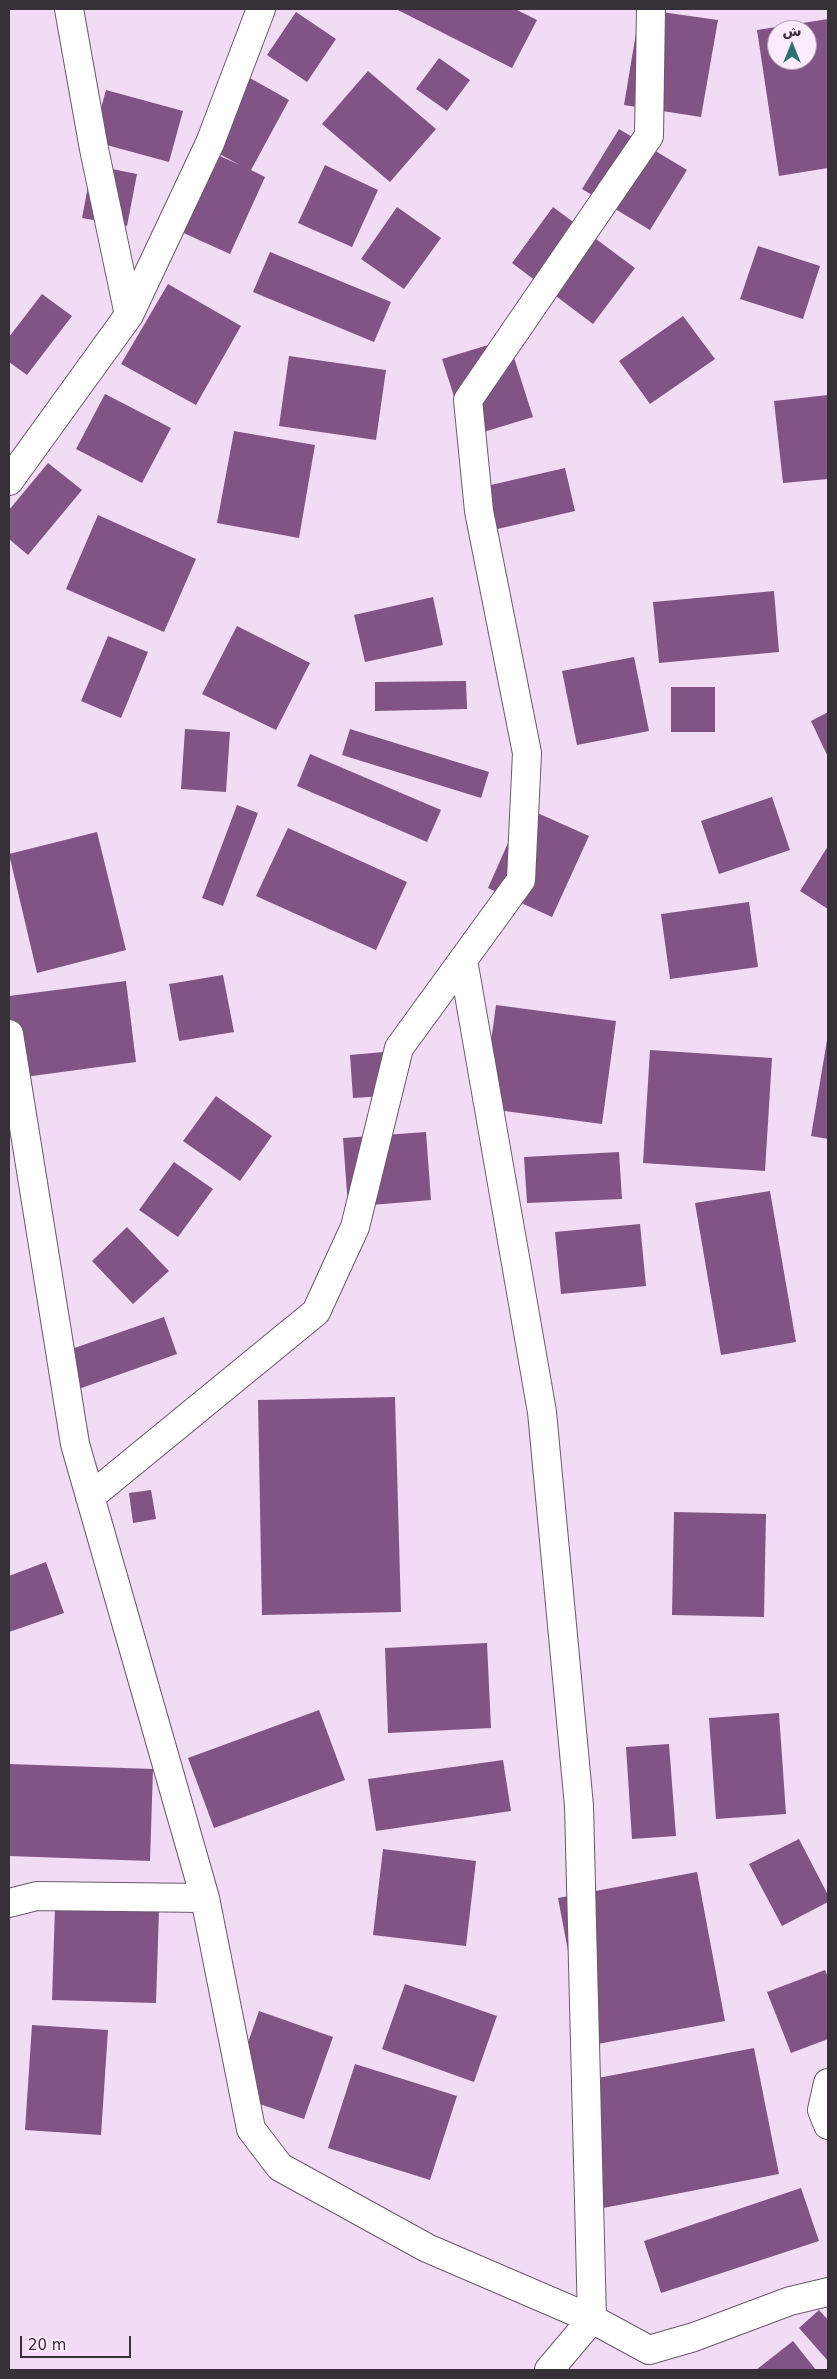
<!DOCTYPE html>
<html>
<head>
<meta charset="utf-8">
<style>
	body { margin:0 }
	#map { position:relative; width:837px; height:2379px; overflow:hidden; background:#f2dbf4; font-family:"DejaVu Sans","Noto Sans Arabic",sans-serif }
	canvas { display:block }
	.frame { position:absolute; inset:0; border:10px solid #383039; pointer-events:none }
	.north { position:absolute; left:767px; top:20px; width:50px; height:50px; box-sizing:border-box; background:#fceafe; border:1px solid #aea0af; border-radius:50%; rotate:0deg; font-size:14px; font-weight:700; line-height:20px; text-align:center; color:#383039 }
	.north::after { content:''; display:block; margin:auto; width:18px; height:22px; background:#2b736c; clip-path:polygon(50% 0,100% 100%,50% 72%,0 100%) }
	.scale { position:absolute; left:20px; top:2336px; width:111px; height:22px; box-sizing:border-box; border:2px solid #383039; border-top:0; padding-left:6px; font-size:15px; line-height:18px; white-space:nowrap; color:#383039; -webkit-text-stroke:4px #fceafe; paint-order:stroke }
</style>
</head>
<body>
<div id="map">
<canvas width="837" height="2379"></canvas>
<div class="frame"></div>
<div class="north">ش</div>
<div class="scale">20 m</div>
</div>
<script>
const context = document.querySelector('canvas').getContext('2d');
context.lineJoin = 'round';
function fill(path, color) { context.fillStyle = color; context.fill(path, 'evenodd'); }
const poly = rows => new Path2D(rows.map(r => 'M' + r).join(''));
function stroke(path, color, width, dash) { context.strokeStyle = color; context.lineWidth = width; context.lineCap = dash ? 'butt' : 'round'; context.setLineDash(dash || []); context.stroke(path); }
const building = poly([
	[396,9,515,9,537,20,512,68],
	[640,9,718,20,701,117,624,105],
	[296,12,336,39,307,82,267,55],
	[828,19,828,168,779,176,757,30],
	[777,30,807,30,807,60,777,60],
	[439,58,470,80,447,111,416,89],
	[234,69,289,100,251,170,265,177,230,254,177,230,213,153,240,165,195,141],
	[368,71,436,129,390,182,322,124],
	[106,90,183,111,169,162,92,141],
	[619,129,687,170,650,230,582,189],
	[92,165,137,174,127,226,82,218],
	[325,165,378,190,352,247,298,223],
	[397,207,441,238,404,289,361,259],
	[553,207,635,268,593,324,512,263],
	[758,246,820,266,803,319,740,299],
	[270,252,391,302,374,342,253,292],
	[168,284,241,326,196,405,121,364],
	[42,294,72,316,27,375,9,362,9,337],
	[683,316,715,359,650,404,619,361],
	[508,339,533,417,467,437,442,359],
	[289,356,386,370,376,440,279,426],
	[105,394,171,428,142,483,76,449],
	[828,395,828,479,783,483,774,401],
	[234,431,315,445,299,538,217,523],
	[48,463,82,490,28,555,9,539,9,510],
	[565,468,575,511,493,530,482,487],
	[98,515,196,559,164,632,66,589],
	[774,591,779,652,659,663,653,602],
	[433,597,443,645,365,662,354,615],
	[237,626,310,663,276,730,202,694],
	[108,636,148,652,121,718,81,701],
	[634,657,649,731,577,745,562,671],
	[466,681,467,709,375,711,375,682],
	[671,687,715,687,715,732,671,732],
	[828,712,828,757,811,721],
	[185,729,230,732,226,792,181,789],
	[350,729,489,772,481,798,342,755],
	[310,754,441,810,427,842,297,786],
	[772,797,790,850,719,874,701,821],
	[237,805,258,813,223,906,202,898],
	[524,807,589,836,552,917,488,888],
	[288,828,407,882,376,950,256,896],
	[97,832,126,950,37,973,9,854],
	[828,846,828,909,800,891],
	[749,902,758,967,670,979,661,914],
	[223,975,234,1032,179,1041,169,984],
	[126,981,136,1062,10,1079,9,996],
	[496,1005,616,1021,602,1124,482,1108],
	[827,1040,828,1040,828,1139,811,1136],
	[650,1050,772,1058,765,1171,643,1163],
	[395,1051,399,1095,353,1098,350,1055],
	[216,1096,272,1136,240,1181,183,1141],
	[426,1132,431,1200,348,1207,343,1138],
	[619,1152,622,1199,527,1203,524,1157],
	[174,1162,213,1189,178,1237,139,1210],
	[770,1191,796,1342,721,1355,695,1203],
	[640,1224,646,1286,561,1294,555,1232],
	[127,1227,169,1271,133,1304,92,1261],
	[164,1317,177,1354,73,1391,60,1353],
	[395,1397,401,1612,262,1615,258,1400],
	[151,1490,156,1519,133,1523,129,1493],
	[674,1512,766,1514,764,1617,672,1615],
	[46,1562,64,1613,9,1632,9,1576],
	[487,1643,491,1728,388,1733,385,1648],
	[319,1710,345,1780,214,1828,188,1758],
	[779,1713,786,1814,716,1819,709,1718],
	[669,1744,676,1836,632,1839,626,1747],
	[503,1760,511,1811,376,1831,368,1779],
	[9,1764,153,1769,150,1861,9,1856],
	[799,1839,828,1895,828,1902,782,1926,749,1864],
	[383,1849,476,1861,466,1946,373,1935],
	[697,1872,725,2021,586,2046,558,1898],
	[55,1907,159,1910,156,2003,52,2000],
	[825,1970,828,1977,828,2039,791,2053,767,1992],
	[405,1984,497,2016,474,2082,382,2049],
	[259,2011,333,2037,304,2119,230,2094],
	[32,2025,108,2030,101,2135,25,2130],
	[754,2048,779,2174,598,2209,572,2083],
	[355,2064,457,2096,430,2180,328,2148],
	[801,2188,819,2241,661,2293,644,2241],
	[819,2310,828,2320,828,2361,799,2328],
	[793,2341,816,2370,756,2370]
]);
const street = poly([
	[69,9,94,149,129,315],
	[9,481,129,315,210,143,261,9],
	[463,960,542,1412,579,1806,592,2319,549,2370],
	[9,1034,75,1444,205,1898,251,2129,280,2167,427,2248,592,2319,649,2350,694,2337,790,2301,828,2292],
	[90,1497,316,1312,355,1227,399,1048,521,880,527,753,479,511,468,400,649,136,651,9],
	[9,1903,37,1896,205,1898],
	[828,2083,822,2110,828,2125]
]);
fill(building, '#815485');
stroke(street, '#6c586e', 30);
stroke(street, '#fff', 28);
</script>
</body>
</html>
